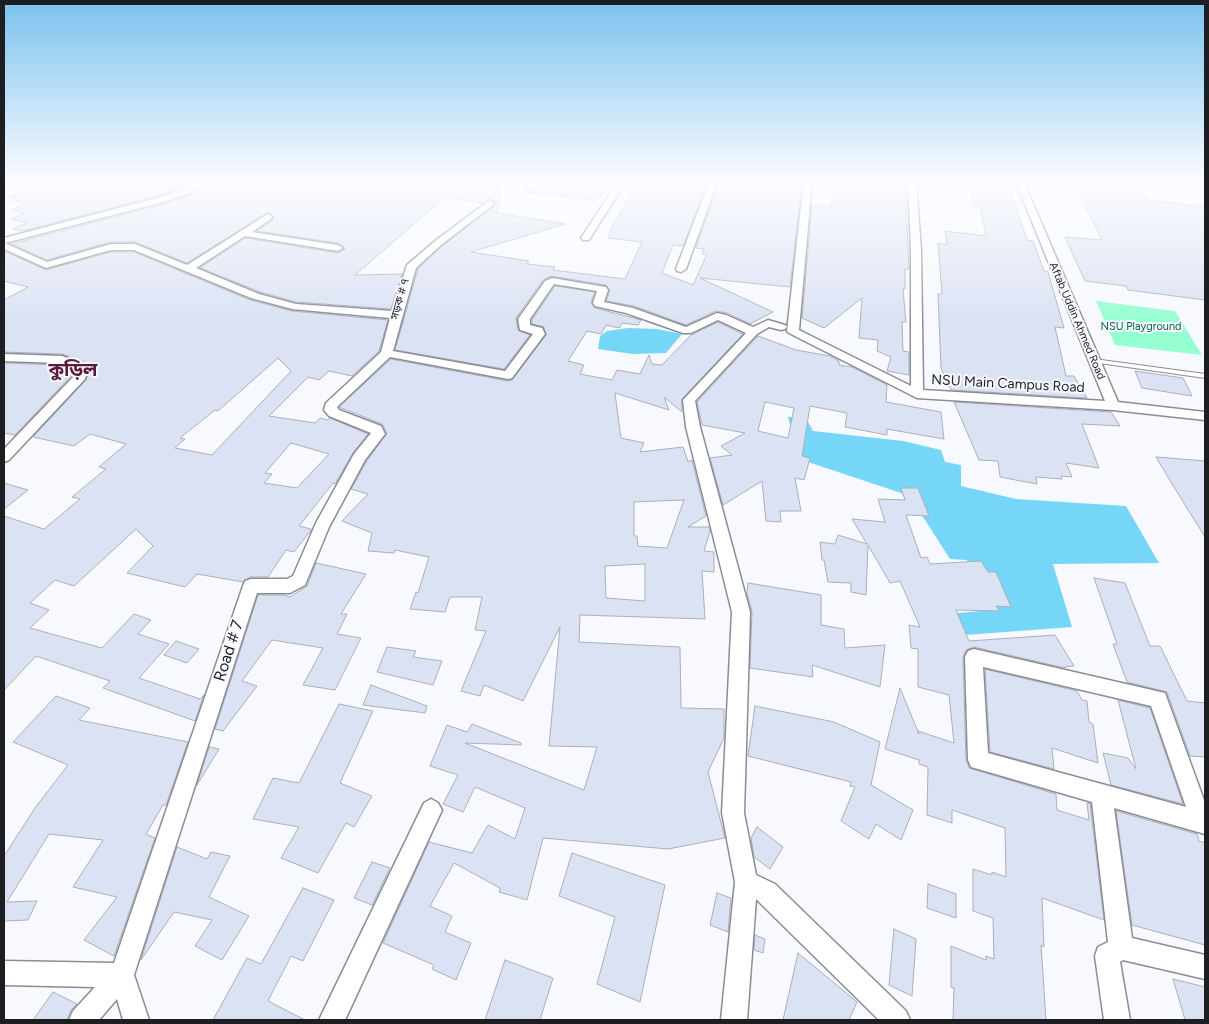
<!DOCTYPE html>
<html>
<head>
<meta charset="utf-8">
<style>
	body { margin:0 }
	#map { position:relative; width:1209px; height:1024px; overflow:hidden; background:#f7f9fe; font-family:Figtree,sans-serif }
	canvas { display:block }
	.frame { position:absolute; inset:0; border:5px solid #1d1e21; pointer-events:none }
</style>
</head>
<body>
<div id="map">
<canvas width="1209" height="1024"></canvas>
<div class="frame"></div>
</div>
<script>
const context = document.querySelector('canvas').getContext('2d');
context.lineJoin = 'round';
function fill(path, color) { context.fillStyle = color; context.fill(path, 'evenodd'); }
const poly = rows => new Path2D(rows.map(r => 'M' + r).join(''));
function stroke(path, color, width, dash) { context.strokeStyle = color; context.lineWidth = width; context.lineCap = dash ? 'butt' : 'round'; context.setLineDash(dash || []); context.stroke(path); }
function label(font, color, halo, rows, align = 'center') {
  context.font = font + ' Figtree,"Noto Sans Bengali",sans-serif'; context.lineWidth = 4; context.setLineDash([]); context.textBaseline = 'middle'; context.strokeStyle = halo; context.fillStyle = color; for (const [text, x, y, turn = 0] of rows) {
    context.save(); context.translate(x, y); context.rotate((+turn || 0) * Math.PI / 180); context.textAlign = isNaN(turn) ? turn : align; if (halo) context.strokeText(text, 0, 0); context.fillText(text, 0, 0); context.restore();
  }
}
const green = poly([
	[1096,301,1175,311,1202,355,1115,345]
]);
const water = poly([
	[628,328,657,329,682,334,666,353,633,354,598,349,600,336,607,331],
	[788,417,806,418,813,431,903,441,941,450,945,462,961,465,961,486,1016,499,1126,506,1159,563,1053,564,1072,627,938,637,928,616,980,611,967,560,950,559,918,509,901,493,799,459]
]);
const building = poly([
	[46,180,195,180,185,186,160,195,23,231,13,229,27,223,11,219,24,213,12,210,27,203,11,201,16,198,9,197,46,180],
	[211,180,401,180,442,186,448,181,502,180,497,213,565,224,471,252,529,261,527,264,555,267,553,270,625,279,642,242,608,238,614,223,640,180,669,180,667,183,684,185,682,189,704,192,683,246,673,245,662,273,693,285,707,254,702,254,704,249,696,248,715,193,723,194,729,180,802,180,790,287,700,278,773,312,750,324,727,313,716,311,686,325,634,306,606,301,610,291,606,285,551,276,543,280,516,318,518,330,530,335,504,369,395,350,418,269,442,246,494,206,496,203,490,198,483,203,445,197,355,275,402,274,391,309,296,302,260,292,200,268,245,238,338,253,345,249,338,243,257,231,273,220,274,217,268,212,187,263,135,242,110,242,47,260,12,244,168,203,193,194,211,180],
	[541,180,614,180,596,201,534,192,541,180],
	[834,180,899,180,899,182,905,183,909,269,905,269,905,289,903,289,906,322,902,322,903,351,909,352,909,375,887,371,891,357,877,351,878,340,859,338,862,298,824,328,802,318,812,205,831,207,834,180],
	[1073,180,1138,180,1149,200,1205,207,1205,300,1128,290,1126,286,1085,281,1065,237,1102,240,1073,180],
	[969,181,1008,185,1027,240,1033,241,1044,271,1048,272,1064,328,1055,327,1066,376,1074,376,1087,398,951,390,941,368,938,294,942,294,938,243,947,245,945,231,986,236,980,206,974,205,969,181],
	[4,251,46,270,111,252,134,252,250,300,292,311,388,320,379,351,352,376,329,371,319,380,308,377,269,416,315,423,320,418,328,420,330,418,368,434,353,453,335,484,333,483,299,526,311,529,311,530,294,552,286,550,268,577,250,577,243,582,197,574,185,587,127,573,153,546,136,529,74,586,55,580,30,603,49,610,30,628,102,648,134,614,151,620,138,634,169,644,139,678,200,699,204,695,195,721,103,688,110,681,36,656,4,690,4,516,44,529,80,499,72,497,106,469,99,467,126,444,90,434,74,446,33,437,86,380,90,368,87,363,62,354,4,352,4,300,28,287,4,281,4,251],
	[278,358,291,371,212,455,175,448,185,439,180,438,215,410,218,411,278,358],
	[291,443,329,454,297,488,264,483,272,474,265,473,291,443],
	[555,286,595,292,591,302,595,308,641,320,638,325,622,323,619,328,606,325,601,334,587,331,568,361,584,365,580,374,612,380,617,370,640,374,649,355,652,364,662,365,691,335,718,322,743,334,682,399,682,412,664,397,669,410,615,393,621,438,644,443,640,452,683,447,688,462,692,460,706,516,688,527,709,527,710,531,704,551,714,552,714,572,702,571,705,619,580,615,579,642,680,647,681,708,724,709,724,738,708,772,725,838,668,849,543,838,527,900,499,892,500,888,454,863,430,906,452,916,445,932,471,943,456,980,432,969,434,965,383,943,429,842,472,853,488,825,515,839,525,808,475,787,463,812,443,804,458,775,430,766,447,725,467,732,472,724,521,743,521,745,465,743,584,790,597,747,549,746,560,627,523,701,484,685,480,696,461,691,486,631,475,630,482,597,450,597,445,612,410,609,416,592,418,593,429,557,395,550,394,553,368,551,372,533,342,521,368,494,351,489,367,461,387,433,382,424,339,407,391,359,508,381,512,380,546,335,544,327,532,324,532,320,555,286],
	[684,500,667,548,638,546,637,536,634,536,634,502,684,500],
	[645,564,645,601,606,598,605,566,645,564],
	[758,336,796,350,830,356,839,361,839,365,852,367,887,385,886,402,941,412,944,439,887,429,887,435,845,427,847,413,810,406,802,456,810,458,804,480,795,478,801,511,780,511,781,522,766,521,762,481,723,505,710,458,732,455,721,446,745,433,702,425,697,402,758,336],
	[765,402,794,408,788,438,758,431,765,402],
	[4,363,60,365,74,371,73,374,15,435,4,433,4,363],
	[1135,371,1183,378,1192,396,1142,388,1135,371],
	[954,402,1111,412,1120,426,1082,424,1099,468,1066,463,1072,477,1061,476,1062,479,1036,477,1037,484,1000,477,998,461,979,460,954,402],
	[1156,457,1205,461,1205,537,1174,487,1156,457],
	[4,483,28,490,4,509,4,483],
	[901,488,918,488,929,516,906,515,921,558,927,557,930,564,981,561,988,572,996,572,1011,607,996,606,999,611,956,610,969,641,1055,635,1074,666,1065,667,1065,668,974,647,966,650,963,657,966,760,969,768,1056,794,1057,810,1089,820,1087,803,1090,803,1104,920,1042,898,1044,947,1041,945,1046,1020,953,1020,954,988,951,987,951,946,986,960,986,956,994,959,993,918,973,911,973,869,992,875,992,872,1006,877,1005,828,952,810,952,823,927,815,928,767,919,764,919,760,885,749,900,688,919,734,918,731,954,743,949,695,918,687,918,649,911,648,909,625,920,627,900,581,890,583,868,545,866,595,851,592,851,583,828,582,824,560,822,560,820,542,835,544,838,535,867,544,852,519,885,522,878,499,905,500,901,488],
	[316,563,366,574,341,614,347,614,337,634,361,638,335,690,303,685,323,648,272,640,242,681,257,686,223,731,215,729,258,595,283,595,290,597,307,586,316,563],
	[1094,578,1125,583,1150,646,1160,646,1187,701,1205,703,1205,757,1190,756,1167,692,1127,682,1113,644,1117,644,1094,578],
	[748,583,821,595,821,625,844,629,845,648,885,645,880,687,812,665,813,677,750,668,752,612,747,593,748,583],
	[176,641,199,649,187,663,164,655,176,641],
	[387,647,416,651,413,657,442,661,433,685,377,672,387,647],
	[985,669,1077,691,1082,700,1087,701,1089,722,1093,724,1098,763,1052,748,1054,769,990,752,985,669],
	[371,685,427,706,425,713,363,705,371,685],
	[56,696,90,708,79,720,188,742,166,805,163,805,146,834,155,838,114,956,84,940,117,897,73,887,103,840,49,834,7,902,37,901,28,920,4,921,4,856,35,808,68,765,13,742,56,696],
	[1118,700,1150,708,1183,804,1111,785,1103,753,1128,758,1136,769,1118,700],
	[339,704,373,711,340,783,372,796,354,827,346,823,318,873,281,858,299,827,253,819,273,778,299,783,339,704],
	[755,706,834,722,880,742,871,785,913,810,901,840,876,824,869,839,841,821,855,787,850,786,851,782,748,756,755,706],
	[209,747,219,749,197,785,209,747],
	[1116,811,1197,834,1199,841,1205,843,1205,945,1132,925,1116,811],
	[757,827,783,847,770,869,754,857,751,838,757,827],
	[177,847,207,859,211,852,230,856,209,897,249,916,222,960,195,946,212,920,174,912,141,960,177,847],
	[572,853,665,885,640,1002,597,984,615,917,559,896,572,853],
	[372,862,390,868,372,905,354,898,372,862],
	[928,884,956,894,956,918,927,908,928,884],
	[303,888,334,900,303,961,291,956,268,1001,305,1020,213,1020,247,958,261,964,303,888],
	[717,893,731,898,728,932,710,925,717,893],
	[894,929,916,939,912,996,889,985,894,929],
	[755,935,765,939,763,953,754,950,755,935],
	[798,953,857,1002,849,1020,783,1020,798,953],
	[505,960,553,978,540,1020,485,1020,505,960],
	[1173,979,1205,987,1205,1020,1185,1020,1173,979],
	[53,992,77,1004,71,1010,67,1020,33,1020,53,992]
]);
const lane = poly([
	[1094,359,1205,374,1205,378,1092,362,1091,361,1094,359]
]);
const street = poly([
	[199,180,209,180,192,192,167,201,5,243,47,262,111,244,135,244,187,265,268,214,272,217,271,219,252,232,338,245,343,248,338,251,245,236,196,268,259,294,296,304,392,311,407,265,435,241,490,200,494,203,493,205,441,245,416,268,393,351,505,371,533,334,520,330,518,319,545,281,552,278,606,287,608,290,604,302,633,308,686,327,717,313,726,315,753,327,768,320,785,325,787,327,785,329,781,330,769,327,757,334,695,401,700,427,750,612,744,813,756,875,775,884,906,1011,910,1020,879,1020,756,899,747,1020,721,1020,735,882,722,813,732,612,686,427,683,400,746,333,718,320,691,333,683,333,626,313,595,306,593,303,597,291,554,284,530,319,530,325,542,328,545,334,512,378,508,379,390,357,337,407,339,410,381,426,385,434,365,460,329,527,305,585,290,593,257,593,134,975,149,1020,123,1020,117,999,99,1020,69,1020,73,1011,95,987,4,985,4,961,114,963,243,586,245,581,251,579,287,579,293,576,316,523,354,454,371,433,329,416,324,410,326,403,381,352,390,318,292,309,251,298,134,250,111,250,46,268,4,249,4,238,161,197,186,188,199,180],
	[531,180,539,180,533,191,530,192,526,189,531,180],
	[619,180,627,180,589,240,583,240,581,238,619,180],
	[710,180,718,180,686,269,681,272,677,271,676,269,710,180],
	[804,180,812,180,799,330,911,386,911,251,908,180,916,180,921,251,923,390,1105,401,1015,180,1023,180,1118,402,1205,412,1205,420,1113,410,917,398,789,333,787,331,804,180],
	[4,354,62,356,86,365,88,368,85,379,9,460,4,462,4,449,75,375,76,370,60,363,4,361,4,354],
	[974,649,1165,693,1205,803,1205,834,1114,808,1132,938,1205,955,1205,979,1123,960,1120,962,1130,1020,1104,1020,1095,956,1098,947,1108,942,1092,802,971,767,968,760,965,657,968,651,974,649],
	[983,667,1151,706,1186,807,988,753,983,667],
	[431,799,438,803,442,810,345,1020,319,1020,424,803,431,799]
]);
const farStreetnames = [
	["সড়ক # ৭",400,299,-75],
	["Aftab Uddin Ahmed Road",1077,321,67]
];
const farParknames = [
	["NSU Playground",1141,327]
];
const streetNames = [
	["NSU Main Campus Road",1008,384,3]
];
const nearStreetnames = [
	["Road # 7",229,651,-72]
];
const districtNames = [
	["কুড়িল",73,370]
];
fill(green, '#95ffd1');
fill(water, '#76d6f8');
fill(building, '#dae2f3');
stroke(building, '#acafb7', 1);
stroke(lane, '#8a8d95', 2);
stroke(street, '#8a8d95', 3);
fill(lane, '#fff');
fill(street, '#fff');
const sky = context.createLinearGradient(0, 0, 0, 324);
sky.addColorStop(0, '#7ac2ee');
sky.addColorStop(0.56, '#fbfcff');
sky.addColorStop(1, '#fbfcff00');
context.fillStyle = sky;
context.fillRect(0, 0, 1209, 324);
label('11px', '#1d1e21', '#f7f9fe', farStreetnames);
label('11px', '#006345', '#f7f9fe', farParknames);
label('14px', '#1d1e21', '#f7f9fe', streetNames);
label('16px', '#1d1e21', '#f7f9fe', nearStreetnames);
label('bold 19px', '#5a1a3b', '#f7f9fe', districtNames);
</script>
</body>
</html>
